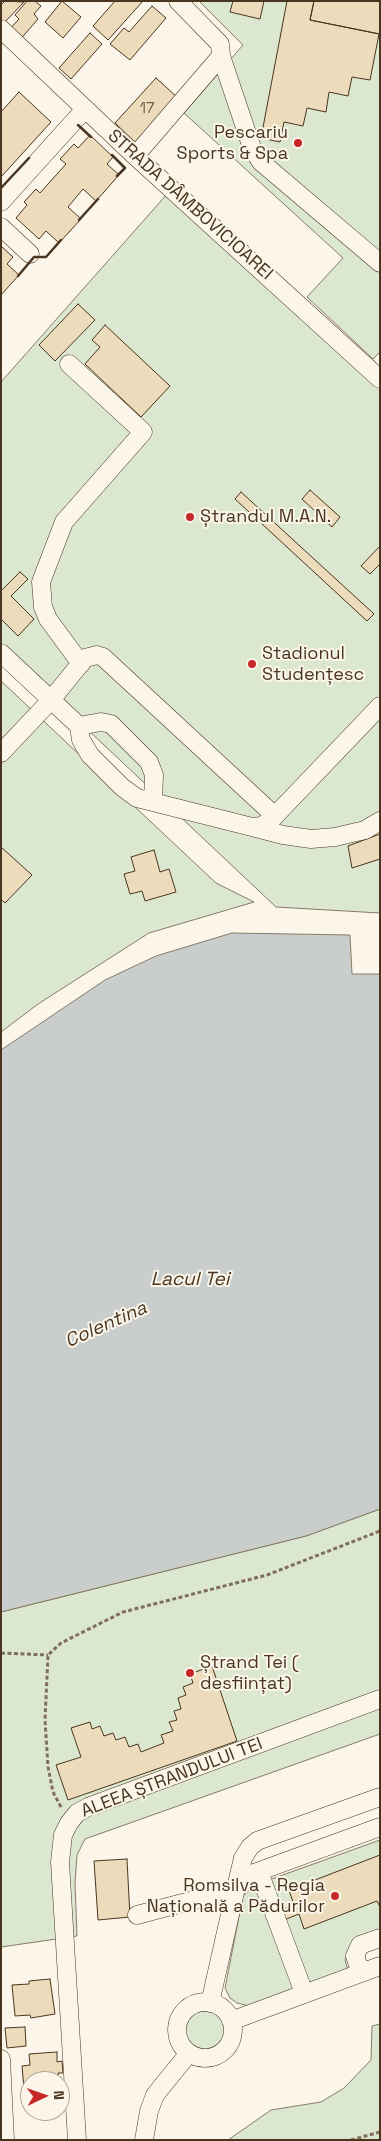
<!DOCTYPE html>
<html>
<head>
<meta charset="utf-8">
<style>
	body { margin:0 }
	#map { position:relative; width:381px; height:2141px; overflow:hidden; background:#fbf6e9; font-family:"Space Grotesk",sans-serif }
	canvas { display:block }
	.frame { position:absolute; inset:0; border:2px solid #4a3520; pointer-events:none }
	.north { position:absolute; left:20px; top:2071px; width:50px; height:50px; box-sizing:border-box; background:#fbf6e9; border:1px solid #b4a999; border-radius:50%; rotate:87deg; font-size:14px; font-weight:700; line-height:20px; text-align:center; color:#4a3520 }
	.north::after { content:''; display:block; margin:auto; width:18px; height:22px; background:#c62828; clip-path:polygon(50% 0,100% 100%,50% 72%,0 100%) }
</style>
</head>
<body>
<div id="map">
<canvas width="381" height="2141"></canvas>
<div class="frame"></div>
<div class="north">N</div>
</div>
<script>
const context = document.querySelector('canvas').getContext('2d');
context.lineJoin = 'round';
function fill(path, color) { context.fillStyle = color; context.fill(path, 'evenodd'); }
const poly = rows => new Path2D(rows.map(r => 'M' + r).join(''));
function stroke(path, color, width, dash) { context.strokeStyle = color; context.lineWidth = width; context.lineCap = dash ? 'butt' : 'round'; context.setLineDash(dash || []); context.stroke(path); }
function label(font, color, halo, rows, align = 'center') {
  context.font = font + ' "Space Grotesk",sans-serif'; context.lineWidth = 4; context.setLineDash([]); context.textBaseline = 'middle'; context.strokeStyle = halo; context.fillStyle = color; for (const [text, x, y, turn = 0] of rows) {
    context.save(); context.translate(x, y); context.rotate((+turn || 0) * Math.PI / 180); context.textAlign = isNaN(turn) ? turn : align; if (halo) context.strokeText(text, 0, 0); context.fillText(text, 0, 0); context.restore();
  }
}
const green = poly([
	[199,1,380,1,380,352,373,359,307,297,343,258,184,113,243,45,199,1],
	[168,193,380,386,380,913,276,907,1,648,1,382,168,193],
	[1,681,216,883,254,902,149,933,38,1004,1,1032,1,681],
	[380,1509,380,1734,85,1839,77,1855,75,1883,77,1936,1,1947,1,1612,306,1536,380,1509],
	[380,1840,380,1933,353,1942,345,1960,348,1970,249,2006,237,2003,230,1998,225,1988,243,1896,255,1885,380,1840],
	'185 2031a20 20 0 1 1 40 0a20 20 0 1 1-40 0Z',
	[380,2024,380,2140,228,2140,271,2110,321,2102,344,2088,371,2060,372,2026,380,2024]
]);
const water = poly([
	[232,933,350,935,352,974,380,974,380,1509,306,1536,1,1612,1,1050,105,980,156,956,232,933]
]);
const building = poly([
	[5,1,24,2,3,24,1,22,1,5,5,1],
	[27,1,35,1,41,6,34,14,38,19,18,42,7,32,19,19,15,15,27,1],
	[62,1,81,17,63,38,45,22,62,1],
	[115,1,143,1,108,40,93,26,115,1],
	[233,1,264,1,260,19,230,12,233,1],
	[287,1,314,1,310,20,379,34,370,80,352,77,348,96,329,92,326,112,307,108,303,126,284,122,280,142,261,138,287,1],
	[314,1,380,1,380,34,310,20,314,1],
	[152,6,166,18,130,60,110,44,124,28,129,32,152,6],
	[90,33,102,44,71,79,59,68,90,33],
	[156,78,177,97,135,142,115,123,156,78],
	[19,92,51,122,1,177,1,112,19,92],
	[90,135,113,157,107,164,119,175,96,201,83,189,68,207,81,219,59,243,46,231,39,239,16,218,27,205,24,202,36,189,40,193,66,164,60,159,74,144,78,148,90,135],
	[1,246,13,257,7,264,19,275,1,295,1,246],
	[78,304,95,320,55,361,39,345,78,304],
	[105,325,170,386,141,417,85,364,100,347,92,340,105,325],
	[310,490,340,517,332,527,302,499,310,490],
	[241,492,374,614,367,621,235,499,241,492],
	[380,546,380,564,370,574,361,566,380,546],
	[20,572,28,579,11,596,34,619,18,636,1,619,1,591,20,572],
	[380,834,380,859,352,868,348,846,380,834],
	[1,847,32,875,5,903,1,899,1,847],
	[154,850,160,872,169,869,176,892,145,901,142,891,130,894,124,874,135,871,131,857,154,850],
	[212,1666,237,1741,68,1800,56,1765,81,1757,71,1728,90,1722,92,1729,100,1726,104,1736,113,1733,116,1740,125,1737,129,1747,138,1744,141,1752,164,1743,161,1735,173,1731,169,1722,177,1720,174,1711,181,1709,178,1698,186,1695,183,1687,193,1683,190,1674,212,1666],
	[380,1855,380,1907,377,1901,304,1929,299,1914,284,1920,281,1910,294,1905,289,1890,380,1855],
	[127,1859,130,1917,98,1920,94,1861,127,1859],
	[50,1979,55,2014,31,2018,30,2015,15,2016,12,1985,29,1984,29,1981,50,1979],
	[25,2027,26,2046,7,2048,5,2028,25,2027],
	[57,2052,57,2062,62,2061,63,2073,58,2073,59,2081,30,2081,30,2089,24,2089,22,2066,30,2065,29,2054,57,2052]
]);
const path = poly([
	[1,1653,48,1655],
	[61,1807,53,1792,48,1767,45,1720,48,1655,61,1643,123,1612,267,1575,380,1531],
	[351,2140,380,2132]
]);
const minor = poly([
	[178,1,220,44,221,56,252,148,261,162,380,263],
	[1,29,135,156,380,379],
	[135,156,221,56],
	[1,202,85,109],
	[1,227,30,254],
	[69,364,143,432,64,522,41,582,43,607,48,619,81,664],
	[1,653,79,726,81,740,90,755,122,787,137,798,252,827,262,826,270,821,380,706],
	[79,726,101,722,111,724,149,762,154,775,153,801],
	[1,753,51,700,85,658,97,655,103,657,275,816],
	[252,827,283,835,311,839,335,837,365,830,380,821],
	[259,1872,304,1993],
	[238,1879,243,1858,250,1847,257,1841,380,1797],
	[137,1915,236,1889],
	[361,1973,355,1956,360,1945,380,1938],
	'177 2030a28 28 0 1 1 56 0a28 28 0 1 1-56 0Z',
	[210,2003,238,1879,380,1827],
	[231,2021,380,1966],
	[1,2059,5,2140],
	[77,2140,60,1862,63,1835,69,1823,77,1813,88,1807,380,1699],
	[144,2140,149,2111,155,2095,189,2053]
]);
const wall = poly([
	[78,125,91,137],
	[112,155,125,168,117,176],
	[1,188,29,158],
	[79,220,98,199],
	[18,276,34,257,46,257,61,240]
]);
const markers = [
	[298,143,5,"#c62828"],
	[190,517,5,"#c62828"],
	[252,664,5,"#c62828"],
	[190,1673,5,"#c62828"],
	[335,1896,5,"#c62828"]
];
const numberNames = [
	["17",147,109]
];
const poiNames = [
	["Pescariu",288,133,"right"],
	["Sports & Spa",288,154,"right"],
	["Ștrandul M.A.N.",200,517],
	["Stadionul",262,654],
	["Studențesc",262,675],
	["Ștrand Tei (",200,1663],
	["desființat)",200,1684],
	["Romsilva - Regia",325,1886,"right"],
	["Națională a Pădurilor",325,1907,"right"]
];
const streetNames = [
	["STRADA DÂMBOVICIOAREI",190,205,42],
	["ALEEA ȘTRANDULUI TEI",172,1778,-21]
];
const waterNames = [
	["Lacul Tei",190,1280],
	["Colentina",106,1325,-24]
];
fill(green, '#dce7d0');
stroke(green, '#887966', 1);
fill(water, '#c9cecd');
stroke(water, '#887966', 1);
fill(building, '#ecdcbc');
stroke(building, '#4a3520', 1);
stroke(minor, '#4a3520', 19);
stroke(path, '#7f6f5c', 3, [4, 2.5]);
stroke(minor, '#fbf6e9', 18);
stroke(wall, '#4a3520', 2.5);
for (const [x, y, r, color] of markers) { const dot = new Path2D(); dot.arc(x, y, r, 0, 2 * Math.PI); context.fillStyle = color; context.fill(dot); stroke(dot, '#fbf6e9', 2); }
label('15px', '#725f47', null, numberNames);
label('18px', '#4a3520', '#fbf6e9', poiNames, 'left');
label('18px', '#4a3520', '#fbf6e9', streetNames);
label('italic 19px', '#4a3520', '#fbf6e9', waterNames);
</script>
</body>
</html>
